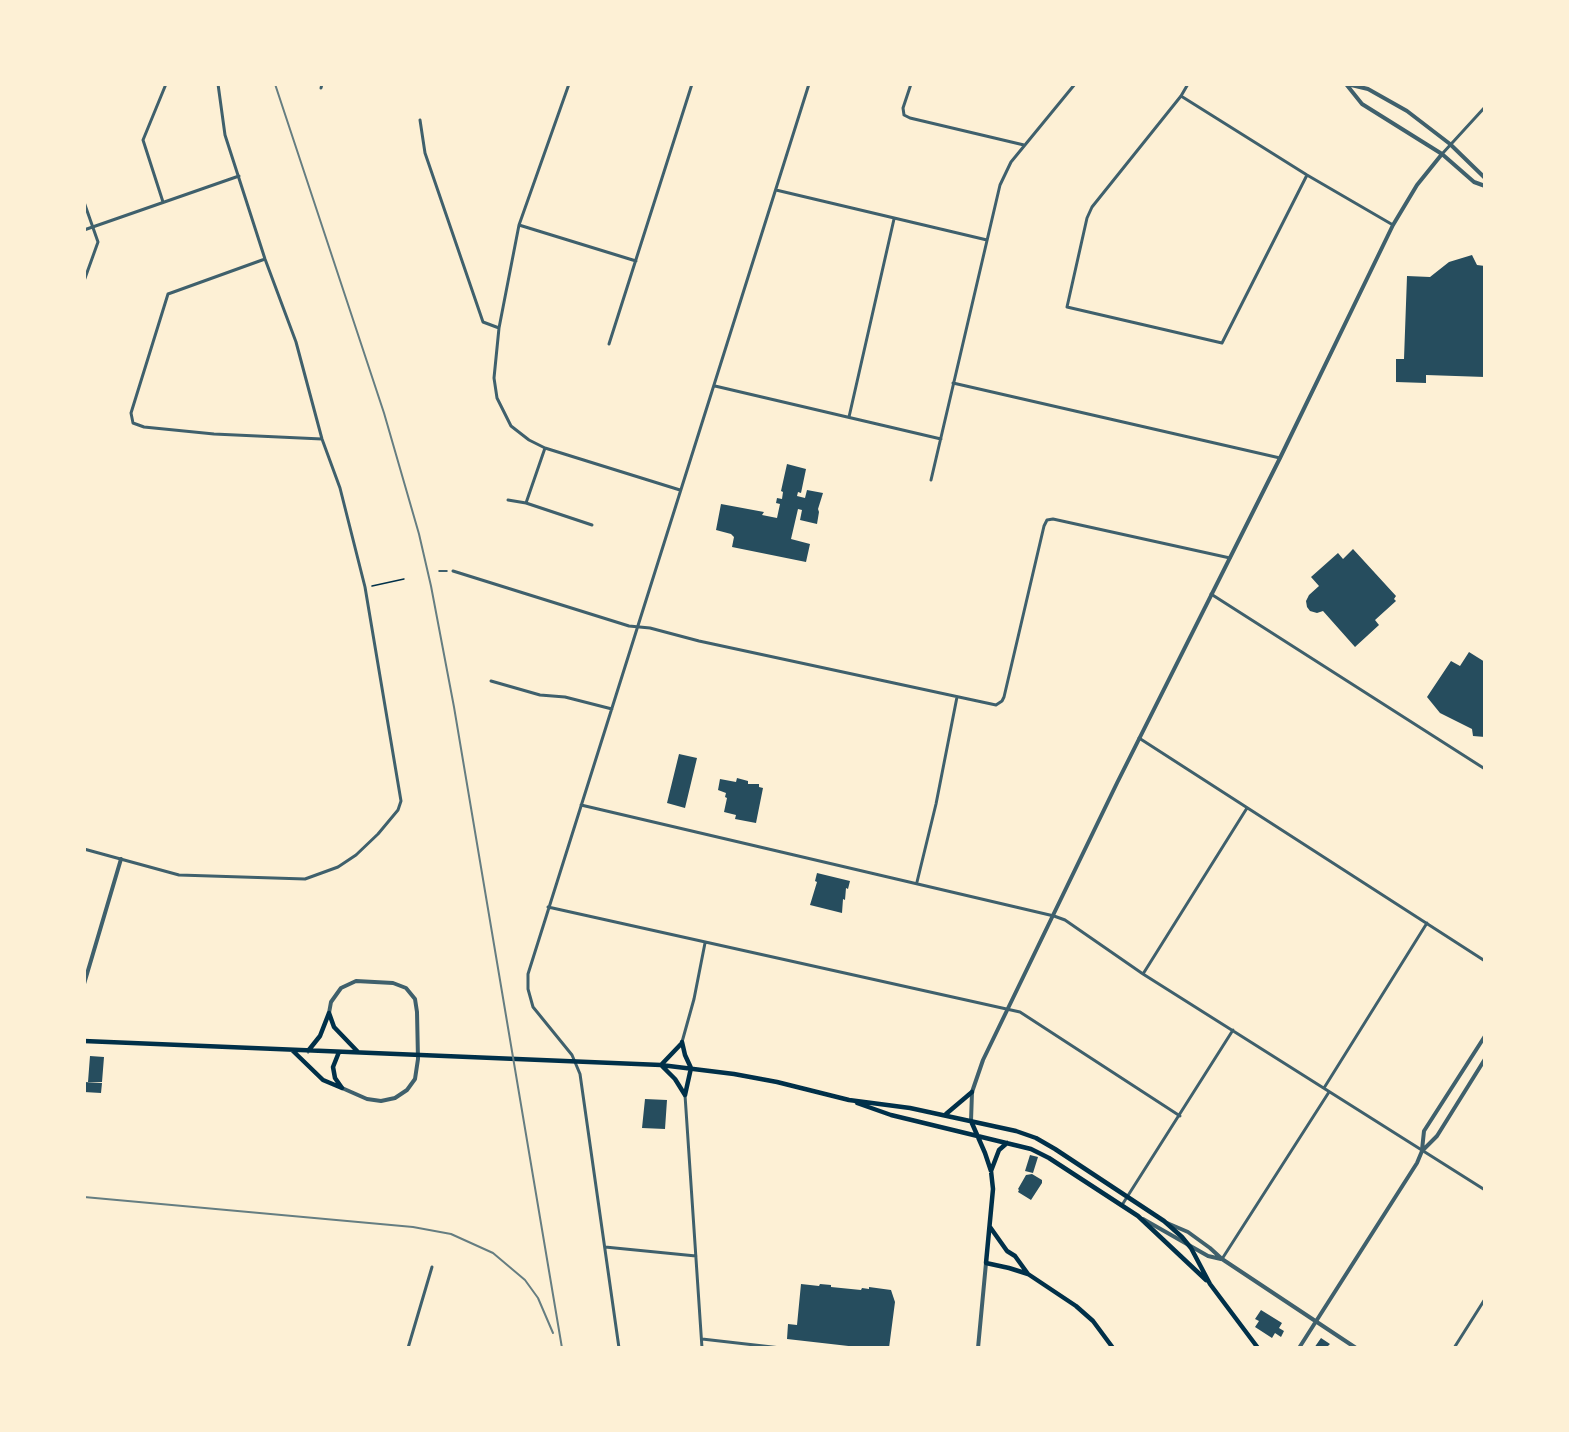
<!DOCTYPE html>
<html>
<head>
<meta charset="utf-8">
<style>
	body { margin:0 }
	#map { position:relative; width:1569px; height:1432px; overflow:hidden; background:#fdf0d5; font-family:"Playfair Display",serif }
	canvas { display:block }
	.frame { position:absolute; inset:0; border:86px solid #fdf0d5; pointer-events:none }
</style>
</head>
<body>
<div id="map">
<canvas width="1569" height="1432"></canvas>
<div class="frame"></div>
</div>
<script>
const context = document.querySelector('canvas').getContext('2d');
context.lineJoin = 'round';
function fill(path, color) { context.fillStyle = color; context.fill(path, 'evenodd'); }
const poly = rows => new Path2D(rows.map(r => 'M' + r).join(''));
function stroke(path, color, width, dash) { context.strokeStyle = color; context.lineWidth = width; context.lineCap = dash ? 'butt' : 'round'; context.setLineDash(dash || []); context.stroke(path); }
const building = poly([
	[1472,255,1477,265,1485,266,1485,377,1426,375,1426,383,1396,382,1396,359,1404,359,1407,276,1430,277,1449,262],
	[787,464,806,469,801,493,798,492,797,496,805,498,807,490,823,493,818,509,819,512,817,524,800,520,802,510,798,509,791,539,810,544,806,562,732,547,734,537,731,534,716,530,721,504,764,512,762,515,777,518,780,504,776,503,777,498,782,499,783,492,781,491],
	[1353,549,1396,596,1394,599,1396,601,1375,620,1379,625,1355,647,1323,611,1317,613,1310,611,1307,607,1306,601,1309,595,1319,586,1311,577,1338,553,1343,559],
	[1469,652,1485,662,1485,737,1473,736,1472,729,1440,713,1427,697,1451,661,1460,666],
	[679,754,697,758,685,808,667,803],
	[737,778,748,781,748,784,759,784,759,787,763,788,756,823,735,819,736,815,724,812,727,798,725,797,726,793,718,790,720,779,736,782],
	[817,873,850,881,848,889,846,888,845,900,843,899,842,913,810,905,817,882,815,881],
	[90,1056,104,1057,102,1082,88,1082],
	[84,1082,102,1083,101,1093,84,1092],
	[645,1099,667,1100,665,1129,642,1128],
	[1030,1155,1038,1157,1033,1173,1025,1171],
	[1032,1174,1042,1180,1042,1183,1031,1200,1018,1192,1019,1190,1018,1189,1026,1175],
	[801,1284,819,1286,820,1284,831,1285,831,1287,861,1290,862,1288,869,1289,869,1287,891,1290,895,1302,889,1348,866,1348,787,1339,788,1324,797,1325],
	[1261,1310,1282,1323,1279,1328,1284,1331,1281,1337,1275,1333,1272,1338,1255,1327,1259,1321,1255,1319],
	[1321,1338,1330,1344,1328,1346,1331,1348,1314,1348]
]);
const path = poly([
	[439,571,447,571],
	[372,586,404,579]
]);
const minor = poly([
	[569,84,519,225,499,328,494,378,497,398,511,426,529,440,545,448,680,490],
	[911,84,903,108,904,115,910,118,1024,145],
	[1188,84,1181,96,1092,207,1087,218,1067,307,1222,343,1307,175],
	[321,88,322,84],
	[1181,96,1307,175,1393,225],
	[420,120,425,153,483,322,499,328],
	[1442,154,1485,107],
	[776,190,987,240],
	[84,202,98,242,84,281],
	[163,202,143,140,166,84],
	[519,225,636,261],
	[84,230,239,176],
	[265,259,168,294,131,413,133,423,144,427,214,434,322,439],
	[609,344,692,84],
	[953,383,1280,458],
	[715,386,941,439],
	[849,417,894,219],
	[931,480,1000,185,1011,162,1075,84],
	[508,500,526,503,592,525],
	[526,503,545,448],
	[453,571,629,626,650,628,699,641,996,705,1002,701,1004,697,1044,526,1047,520,1053,519,1230,558],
	[1211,594,1485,769],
	[491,681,540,695,565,697,612,709],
	[1139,738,1485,961],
	[581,805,1054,916,1065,920,1143,974,1485,1190],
	[84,849,179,875,305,879,338,867,356,855,378,834,398,810,401,801,365,587,340,488,322,439,296,342,265,259,225,135,218,84],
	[917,882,936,804,957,697],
	[548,907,1020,1012,1180,1116],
	[1143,974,1247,808],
	[682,1042,694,999,705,943],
	[1324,1088,1427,923],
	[685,1095,702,1348],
	[1122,1205,1233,1030],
	[605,1247,696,1256],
	[1222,1259,1329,1092],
	[702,1339,781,1348],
	[408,1348,432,1267],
	[619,1348,580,1074,572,1055,533,1007,528,989,528,974,809,84],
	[1454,1348,1485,1299]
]);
const tertiary = poly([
	[1346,84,1362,104,1442,154,1474,182,1485,186],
	[1347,84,1368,89,1407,111,1450,144,1485,178],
	[84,984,121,859],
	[329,1013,331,1002,341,988,356,981,393,983,406,988,415,999,417,1012,418,1059,415,1079,407,1090,395,1098,381,1101,367,1099,342,1088],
	[971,1121,972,1092,983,1060,1117,783,1280,458,1393,225,1417,185,1442,154],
	[1422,1150,1424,1131,1485,1036],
	[1143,1219,1208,1256,1221,1259],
	[1167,1223,1188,1232,1210,1248,1222,1259,1356,1348],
	[978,1348,986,1263],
	[1299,1348,1417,1163,1422,1151,1437,1136,1485,1059]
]);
const secondary = poly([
	[329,1013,334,1027,358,1052],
	[84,1041,661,1065,734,1074,777,1082,849,1100,910,1108,1016,1131,1036,1138,1055,1149,1164,1221,1182,1237,1191,1248,1210,1284,1258,1348],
	[682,1042,685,1055,691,1068,685,1095],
	[292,1050,323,1080,342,1088],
	[308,1051,320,1036,329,1013],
	[339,1052,333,1067,335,1078,342,1088],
	[661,1065,675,1079,685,1095],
	[661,1065,682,1043],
	[857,1103,891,1115,1031,1149,1049,1158,1138,1216,1206,1280],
	[946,1114,972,1092],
	[971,1121,985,1153,991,1171,993,1189,986,1263,1009,1268,1028,1274,1076,1306,1093,1321,1113,1348],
	[991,1171,999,1150,1007,1143],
	[990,1227,1007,1251,1015,1256,1028,1274]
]);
const rail = poly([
	[275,84,384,413,419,534,431,586,454,707,562,1348],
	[84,1197,413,1227,451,1234,493,1253,525,1280,538,1298,553,1333]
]);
fill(building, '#264d5e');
stroke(path, '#003049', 1.5);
stroke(minor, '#3f606c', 3);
stroke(tertiary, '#3f606c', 4);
stroke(secondary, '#003049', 4.5);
stroke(rail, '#657d81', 2);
</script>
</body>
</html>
